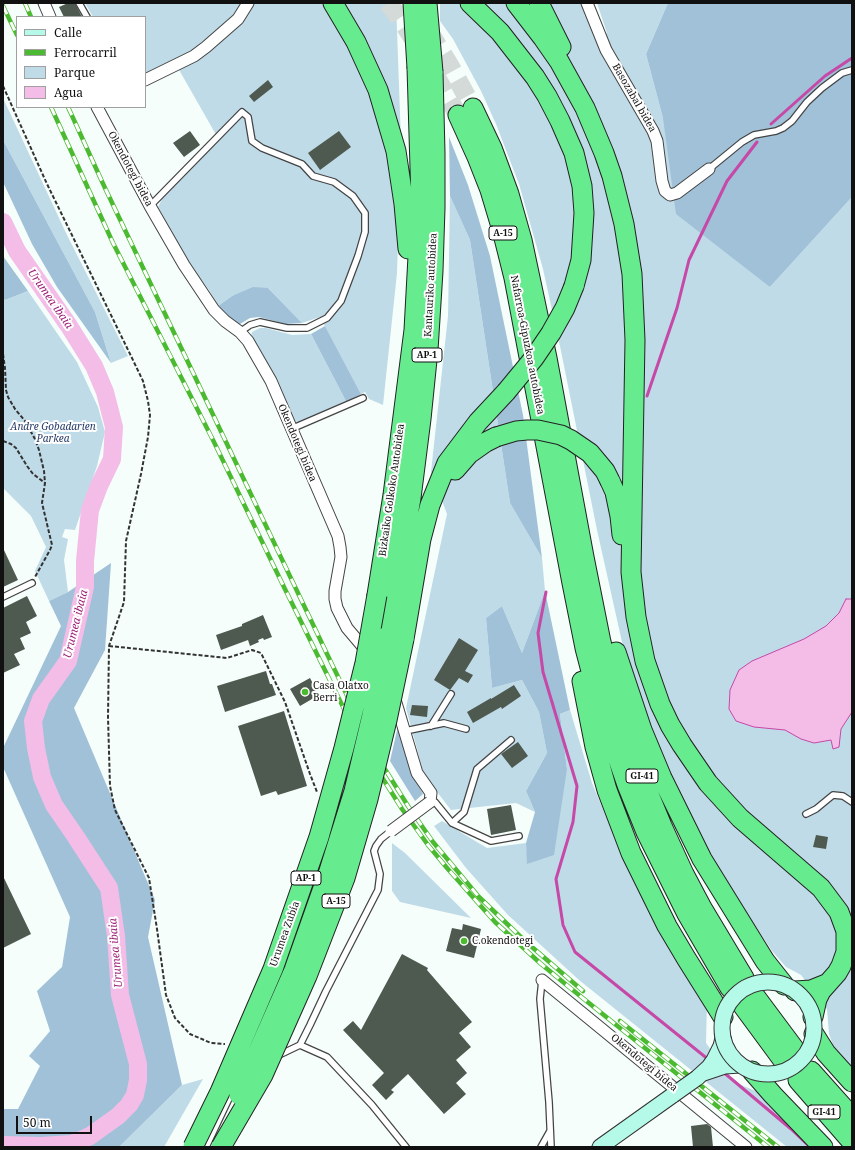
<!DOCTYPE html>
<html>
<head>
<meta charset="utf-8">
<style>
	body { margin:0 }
	#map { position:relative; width:855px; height:1150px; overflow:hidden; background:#f5fefb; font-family:"Noto Serif",serif }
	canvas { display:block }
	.frame { position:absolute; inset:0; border:4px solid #111; pointer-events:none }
	.legend { position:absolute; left:16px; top:16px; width:130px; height:92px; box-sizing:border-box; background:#fff; border:1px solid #a0a0a0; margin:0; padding:5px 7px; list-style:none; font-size:12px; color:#111 }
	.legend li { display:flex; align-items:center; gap:8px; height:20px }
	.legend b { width:20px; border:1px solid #a0a0a0 }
	.scale { position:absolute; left:16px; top:1116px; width:76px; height:18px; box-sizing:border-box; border:2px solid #111; border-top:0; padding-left:5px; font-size:12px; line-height:14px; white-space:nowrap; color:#111; -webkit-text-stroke:3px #fff; paint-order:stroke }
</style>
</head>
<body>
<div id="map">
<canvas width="855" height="1150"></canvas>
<div class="frame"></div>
<ul class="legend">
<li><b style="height:5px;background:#b5fae8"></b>Calle</li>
<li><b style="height:5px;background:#4bba30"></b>Ferrocarril</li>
<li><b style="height:11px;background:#c0dbe8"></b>Parque</li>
<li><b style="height:11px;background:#f3bde7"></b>Agua</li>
</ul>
<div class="scale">50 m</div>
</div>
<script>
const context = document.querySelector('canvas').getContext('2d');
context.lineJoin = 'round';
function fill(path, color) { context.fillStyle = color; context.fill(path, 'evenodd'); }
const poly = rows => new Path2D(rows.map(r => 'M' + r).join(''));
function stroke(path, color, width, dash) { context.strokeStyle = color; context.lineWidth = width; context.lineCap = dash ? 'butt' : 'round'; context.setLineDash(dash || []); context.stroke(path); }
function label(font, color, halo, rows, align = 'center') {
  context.font = font + ' "Noto Serif",serif'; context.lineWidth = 4; context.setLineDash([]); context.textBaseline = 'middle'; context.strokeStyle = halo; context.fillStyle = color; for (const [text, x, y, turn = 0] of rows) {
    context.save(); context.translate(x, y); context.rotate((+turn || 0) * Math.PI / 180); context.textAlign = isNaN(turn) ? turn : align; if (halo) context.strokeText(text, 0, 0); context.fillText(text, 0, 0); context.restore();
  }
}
const green = poly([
	[85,3,396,3,401,141,397,273,383,405,369,399,365,392,361,394,320,317,302,323,268,288,232,296,218,306,209,290,198,276,183,252,158,207,162,199,219,140,174,61,145,75,145,17,93,17],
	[440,3,584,3,598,36,607,33,597,3,668,3,646,54,663,118,770,287,852,197,852,1067,833,1045,829,1034,827,1009,801,975,786,967,772,951,721,874,688,816,649,732,622,642,597,530,561,351,543,269,519,184,496,124,481,91,453,39,440,21],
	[3,98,67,235,128,356,111,363,95,312,3,140],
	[450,196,470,240,510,503,542,558,545,591,522,653,502,606,486,618,492,688,522,680,539,712,547,753,526,791,535,812,516,803,451,810,424,775,406,708,447,514,431,472,448,316],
	[28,291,77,362,98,407,105,432,97,466,75,530,65,529,62,537,68,539,64,560,68,592,49,601,35,571,46,547,31,516,3,488,3,298,5,300],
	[260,328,266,328,292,335,311,334,347,403,298,422,293,421,251,336,252,332],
	[570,710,592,783,627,866,663,938,707,1002,706,1043,734,1082,763,1094,814,1147,787,1147,579,980,508,915,466,868,434,826,442,821,487,848,526,843,528,864,567,769,560,714],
	[392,843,405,853,471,918,400,902,392,891],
	[203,1079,164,1147,119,1147,182,1085]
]);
const forest = poly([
	[668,3,852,3,852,197,770,287,676,214,663,118,646,54],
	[449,137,468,185,490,256,523,415,542,558,510,503,470,240,450,196],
	[3,140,95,312,111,363,57,287,32,244,3,182],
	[3,256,28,291,5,300,3,298],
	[253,287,268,288,302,323,286,324,259,317,250,318,240,324,236,323,228,318,218,306,232,296],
	[325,326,361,394,347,403,311,334],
	[111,563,105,650,74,708,155,900,148,937,182,1085,119,1147,3,1147,3,1109,18,1109,40,1066,29,1056,50,1031,37,991,62,967,70,917,3,767,3,748,61,626,49,601,68,592],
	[545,591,570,710,560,714,567,769,554,855,527,864,526,843,535,812,526,791,547,753,539,712,522,680,492,688,486,618,502,606,522,653],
	[398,726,412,772,423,794,415,801,390,761]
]);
const water = poly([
	[846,599,852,599,852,712,841,729,839,747,833,749,831,740,814,743,801,739,785,730,754,727,736,721,729,709,730,690,739,670,752,661,804,639,826,626,839,613,846,599]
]);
const stream = poly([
	[771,124,825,76,852,58],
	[647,396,677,308,689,260,727,181,757,142],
	[546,592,538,633,543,672,577,786,573,822,556,879,563,925,575,952,709,1060],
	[722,1071,791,1129,810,1147]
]);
const river = poly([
	[3,222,17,251,69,326,94,366,105,392,114,427,112,459,99,486,90,510,85,561,85,587,68,661,41,699,33,721,36,748,42,777,54,805,76,837,109,888,116,936,120,995,138,1064,138,1080,135,1095,129,1105,118,1116,90,1136,72,1144,41,1146,3,1145]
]);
const building = poly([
	[68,3,75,3,82,17,64,17,59,7],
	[268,80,273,87,254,102,249,96],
	[190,131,200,145,184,157,173,143],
	[339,131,351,147,320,170,308,153],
	[3,548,18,580,3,587],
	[27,596,37,616,26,622,31,633,20,638,25,649,14,654,20,665,3,673,3,608],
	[263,615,272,637,264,640,263,638,258,640,259,642,250,646,248,640,221,650,216,635,242,626,242,624],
	[459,638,478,650,465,671,473,675,468,683,459,678,450,690,434,680],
	[266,671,270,684,272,684,276,695,225,712,217,686],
	[310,678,319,695,300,706,290,689],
	[514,685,521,696,502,709,501,707,473,723,467,712,491,698,491,699],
	[412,705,428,706,427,717,410,715],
	[284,711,307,786,278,795,276,791,261,796,238,726],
	[518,742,528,756,512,768,501,754],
	[511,805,516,830,491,835,487,809],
	[816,835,828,837,826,849,813,847],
	[3,876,31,934,3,948],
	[463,924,481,929,474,958,446,951,452,928,462,930],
	[402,954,428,968,427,970,472,1022,459,1033,471,1047,456,1060,467,1073,456,1083,466,1094,444,1114,408,1074,391,1090,394,1092,386,1100,372,1085,384,1073,343,1030,353,1021,361,1030],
	[707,1124,711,1127,713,1147,693,1147,691,1126]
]);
const highwayTunnel = poly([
	[388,3,399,17,420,49,458,115],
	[428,30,450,66,473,108]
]);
const path = poly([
	[3,86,47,184,131,356,143,381,148,401,150,415,148,437,141,474,126,541,124,602,109,646,108,717,110,786,115,810,149,878,157,929,166,995,175,1018,190,1034,211,1043,225,1044],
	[3,354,5,368,6,390,8,397,15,409,25,421,35,439,39,450,44,471,45,483,42,503,52,545,50,550,35,577],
	[3,441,11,444,16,448,27,466,33,474,45,483],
	[109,646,227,658,252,650,261,653,285,702,310,774,317,792]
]);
const lane = poly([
	[79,3,87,17],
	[709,169,742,142,754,135,776,131,783,128,792,121,807,102,822,88,842,73,852,70],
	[150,206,242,112,248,117,252,141,262,148,302,164,313,176,334,182,353,196,365,213,365,232,358,256,341,301,327,318,307,328,287,328,260,322,250,325,240,332],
	[291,429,363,398],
	[3,597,32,583],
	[431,726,451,694],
	[405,731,444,723,466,729],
	[430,802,435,802,452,823,491,841,519,836],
	[806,814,816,809,833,795,843,796,852,802],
	[452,823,464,812,477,769,511,740],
	[542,980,540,999,549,1102,551,1147],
	[300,1045,327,1057,372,1105,406,1147],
	[277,1056,300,1045,310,1025,326,991,378,890,380,874,374,851,376,846,381,839,391,831],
	[206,1147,233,1090],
	[541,1147,550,1131]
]);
const street = poly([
	[44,3,50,17],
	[587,3,606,50,653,131,657,141,662,181,665,191,670,195,677,193,709,169],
	[145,80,194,56,206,47,238,19,248,3],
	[97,107,150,206,184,265,214,310,225,321,240,332,248,341,271,381,338,536,340,547,341,557,335,591,335,599,337,608,347,628,369,654],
	[394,696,417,773,431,793,430,802],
	[542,980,746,1147]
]);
const secondary = poly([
	[704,1073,725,1066,740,1065],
	[697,1078,709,1067,714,1060,721,1046,723,1038],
	[600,1147,673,1095]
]);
const highway = poly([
	[333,3,356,42,378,90,396,151,404,204,408,249],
	[470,3,500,32,535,77,547,96,560,121,574,153,582,186,584,213,581,260,574,286],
	[516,3,543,38,559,61,585,108,604,153,612,176,624,224,632,274,635,340,631,572,636,617,645,661,660,704,670,725,682,745,708,783,740,818,821,888,839,912,846,931,846,952,841,966,837,973,821,991,817,999,813,1017],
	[539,3,561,47],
	[473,108,492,148,509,194,522,240,547,358,584,557,601,642,618,707,643,780,662,826,684,874,702,908,744,978],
	[458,115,477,157,490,190,502,230,514,278,572,583,585,648,602,713,627,785,646,832,687,914,730,988],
	[455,470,469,454,486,442,496,437],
	[610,481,615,492,620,516,622,535],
	[377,595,393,495,414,330,421,201,417,68],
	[387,636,411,498,421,419,428,350,433,271,435,208,435,153,433,72],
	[404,639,421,539,430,505,447,463,478,422,506,392],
	[616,652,642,730,662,778,702,859,765,961,784,985],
	[582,681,595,747,607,790,631,853,667,926,686,958,723,1017],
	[795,991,811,990,826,984],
	[755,996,799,1055],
	[743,1006,785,1063],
	[814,1034,826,1053,852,1082],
	[752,1071,773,1095,823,1147],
	[811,1071,852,1117],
	[798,1080,852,1142]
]);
const rail = poly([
	[25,3,31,17],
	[3,6,17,35],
	[51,107,113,243,213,440,282,583,348,717,378,771,402,809,428,845,447,868,495,922,540,963,569,987,768,1147],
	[68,107,105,188,328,656,354,710,383,766,408,806,433,842,479,897,525,941,583,991],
	[620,1021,778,1147]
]);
const streetBridge = poly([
	[391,831,430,802]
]);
const secondaryBridge = poly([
	'722 1028a46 46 0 1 1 92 0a46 46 0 1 1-92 0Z',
	[673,1095,697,1078]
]);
const highwayBridge = poly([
	[413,3,417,68],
	[427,3,433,72],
	[506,392,534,358,551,333,565,308,574,286],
	[496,437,516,431,527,430,538,430,561,435,571,440,590,453,605,471,610,481],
	[239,1095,294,970,328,874,354,791,372,715,387,636],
	[193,1147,220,1092,273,969,319,837,344,748,365,663,377,595],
	[221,1147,263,1075,307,976,345,878,368,799,387,720,404,639]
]);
const markers = [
	[305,692,4,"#4bba30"],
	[464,941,4,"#4bba30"]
];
const shields = [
	[503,233,28],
	[427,355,30],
	[642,776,32],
	[306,878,30],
	[336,901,28],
	[824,1112,32]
];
const shieldNames = [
	["A-15",503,233],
	["AP-1",427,355],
	["GI-41",642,776],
	["AP-1",306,878],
	["A-15",336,901],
	["GI-41",824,1112]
];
const streetNames = [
	["Basozabal bidea",634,98,60],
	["Okendotegi bidea",130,169,62],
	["Kantauriko autobidea",431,285,-87],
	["Nafarroa-Gipuzkoa autobidea",527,345,79],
	["Okendotegi bidea",297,443,67],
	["Bizkaiko Golkoko Autobidea",392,490,-82],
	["Urumea Zubia",285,934,-70],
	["Okendotegi bidea",644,1063,40]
];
const parkNames = [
	["Andre Gobadarien",53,427],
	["Parkea",53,439]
];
const poiNames = [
	["Casa Olatxo",313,686],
	["Berri",313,698],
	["C.okendotegi",472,941]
];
const waterNames = [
	["Urumea ibaia",50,299,55],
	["Urumea ibaia",76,624,-76],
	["Urumea ibaia",116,953,-95]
];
fill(green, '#c0dbe8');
fill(forest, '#a0c1d8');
fill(water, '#f3bde7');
stroke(water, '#c648a7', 1);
stroke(stream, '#c648a7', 3);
stroke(river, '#f3bde7', 18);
fill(building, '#4e5950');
stroke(highwayTunnel, '#d3dad8', 19, [19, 10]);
stroke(lane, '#444', 8);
stroke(street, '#444', 13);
stroke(secondary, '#333', 17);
stroke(highway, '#222', 21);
stroke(path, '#333', 2, [4, 2]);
stroke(lane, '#fff', 5.5);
stroke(street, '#fff', 11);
stroke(secondary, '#b5fae8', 15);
stroke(highway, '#66eb8f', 19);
stroke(rail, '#4bba30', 4.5);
stroke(rail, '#fff', 3, [9]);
stroke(streetBridge, '#444', 13, []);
stroke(secondaryBridge, '#333', 17, []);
stroke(highwayBridge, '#222', 21, []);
stroke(streetBridge, '#fff', 11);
stroke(secondaryBridge, '#b5fae8', 15);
stroke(highwayBridge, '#66eb8f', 19);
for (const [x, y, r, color] of markers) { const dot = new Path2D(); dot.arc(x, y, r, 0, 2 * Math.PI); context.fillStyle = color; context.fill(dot); stroke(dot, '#fff', 1.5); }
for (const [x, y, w] of shields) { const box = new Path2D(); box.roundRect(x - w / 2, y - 7, w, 14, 3); context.fillStyle = '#fff'; context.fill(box); stroke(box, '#111', 1); }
label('bold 9px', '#111', null, shieldNames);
label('10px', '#111', '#fff', streetNames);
label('italic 10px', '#243b66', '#fff', parkNames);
label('10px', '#111', '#fff', poiNames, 'left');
label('italic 11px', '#9d2079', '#fff', waterNames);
</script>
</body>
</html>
